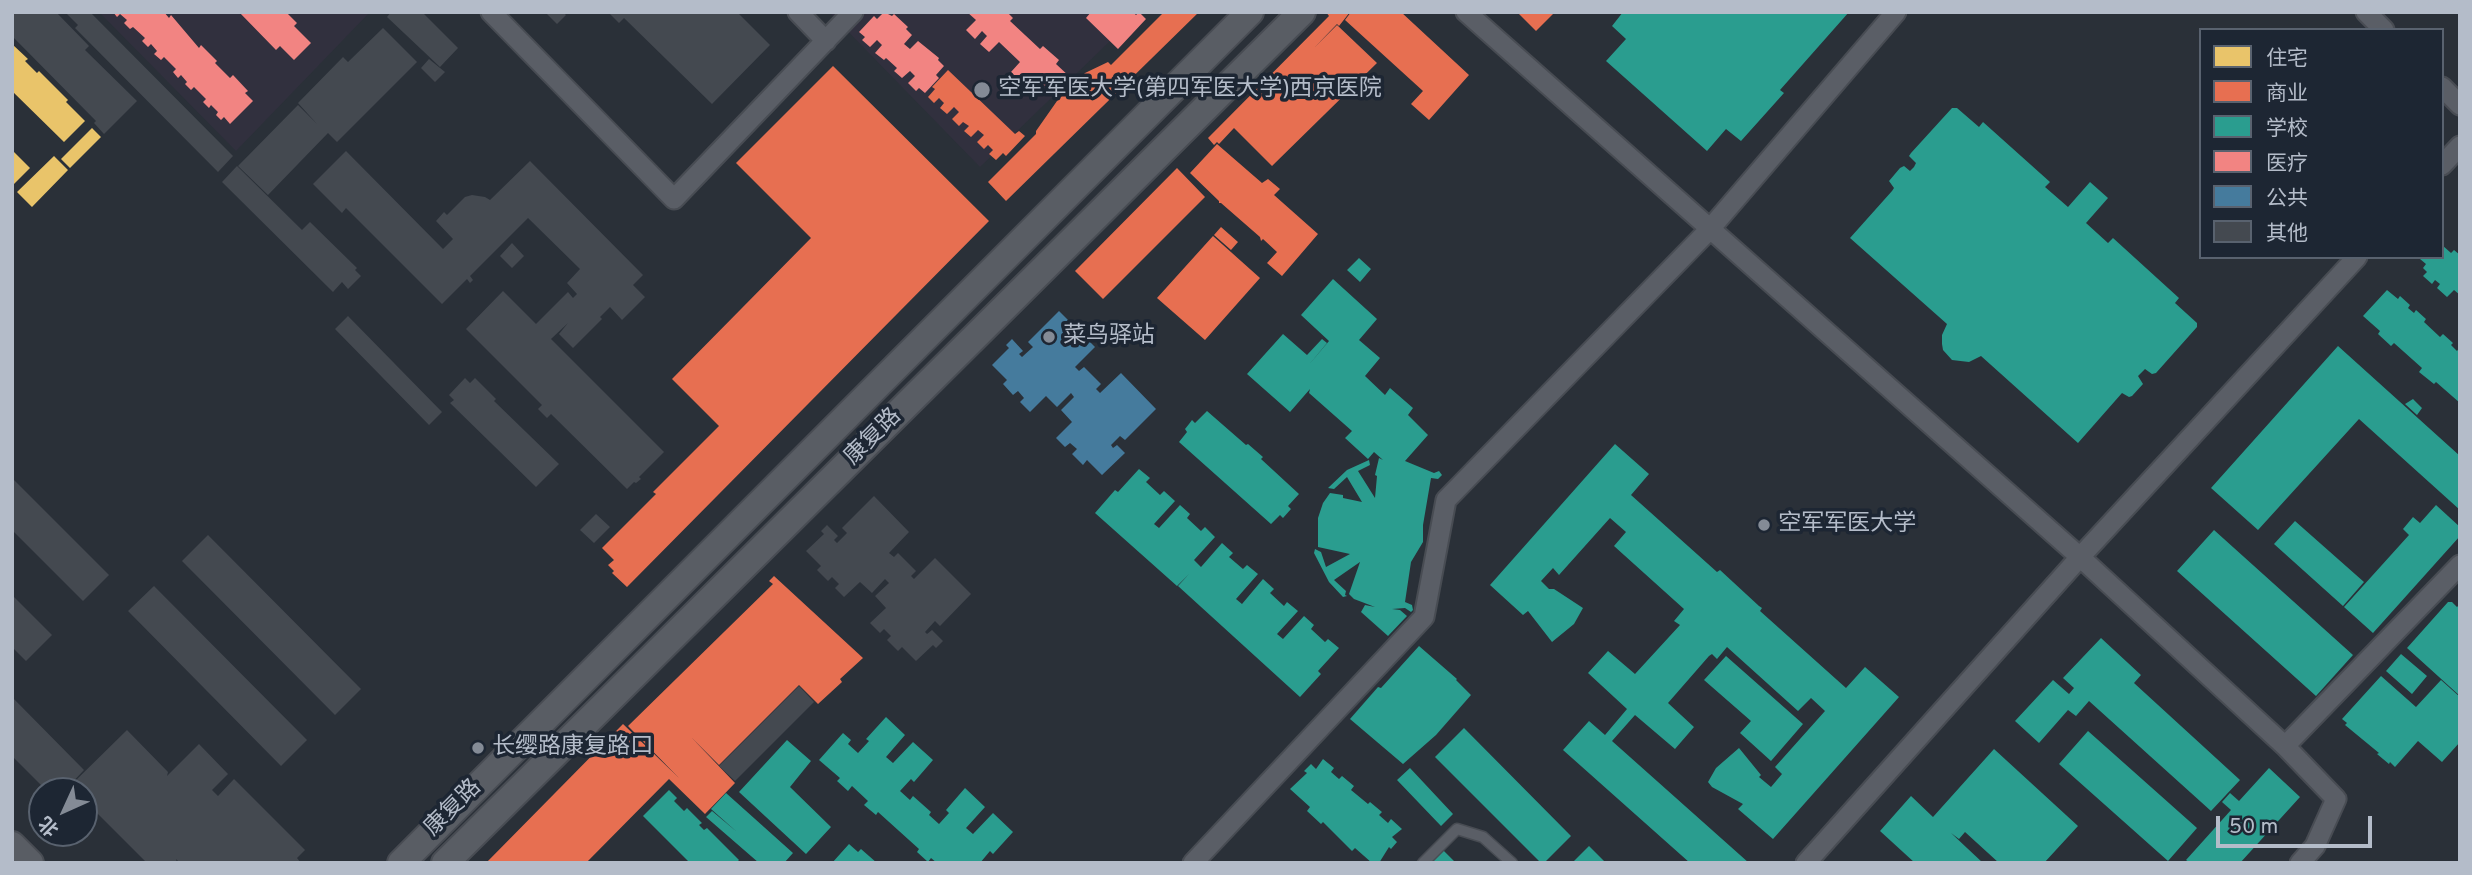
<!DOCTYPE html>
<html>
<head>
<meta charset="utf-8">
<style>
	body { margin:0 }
	#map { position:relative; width:2472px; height:875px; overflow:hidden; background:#2a3038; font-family:Overpass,"Noto Sans SC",sans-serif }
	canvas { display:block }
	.frame { position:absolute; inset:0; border:14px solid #b4bcc9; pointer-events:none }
	.legend { position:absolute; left:2199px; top:28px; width:245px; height:231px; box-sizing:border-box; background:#1d2633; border:2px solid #59626f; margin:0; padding:9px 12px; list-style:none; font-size:21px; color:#b4bcc9 }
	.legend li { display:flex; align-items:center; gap:14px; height:35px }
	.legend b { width:35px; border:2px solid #59626f }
	.north { position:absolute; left:28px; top:777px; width:70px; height:70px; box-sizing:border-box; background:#1d2633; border:2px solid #59626f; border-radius:50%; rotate:225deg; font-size:19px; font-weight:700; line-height:28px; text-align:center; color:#b4bcc9 }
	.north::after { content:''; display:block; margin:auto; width:24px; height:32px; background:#848b96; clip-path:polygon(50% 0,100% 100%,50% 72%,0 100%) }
	.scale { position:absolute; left:2216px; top:816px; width:156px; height:32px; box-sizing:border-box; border:4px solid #b4bcc9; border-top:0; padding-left:9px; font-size:21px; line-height:24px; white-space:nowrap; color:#b4bcc9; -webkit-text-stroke:5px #1d2633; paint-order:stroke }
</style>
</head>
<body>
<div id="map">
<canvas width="2472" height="875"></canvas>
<div class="frame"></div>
<ul class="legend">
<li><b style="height:19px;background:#e9c46a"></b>住宅</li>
<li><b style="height:19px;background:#e76f51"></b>商业</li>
<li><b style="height:19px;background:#2a9d8f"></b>学校</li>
<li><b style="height:19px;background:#f28482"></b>医疗</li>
<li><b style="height:19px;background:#457b9d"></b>公共</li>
<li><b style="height:19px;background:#444950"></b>其他</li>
</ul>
<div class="north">北</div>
<div class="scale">50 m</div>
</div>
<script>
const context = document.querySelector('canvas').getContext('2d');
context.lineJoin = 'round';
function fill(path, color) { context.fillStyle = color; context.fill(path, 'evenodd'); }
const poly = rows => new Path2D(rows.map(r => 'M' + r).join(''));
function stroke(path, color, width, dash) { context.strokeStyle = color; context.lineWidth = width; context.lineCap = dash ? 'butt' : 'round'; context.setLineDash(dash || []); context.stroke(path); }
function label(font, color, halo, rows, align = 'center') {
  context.font = font + ' Overpass,"Noto Sans SC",sans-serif'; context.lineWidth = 7; context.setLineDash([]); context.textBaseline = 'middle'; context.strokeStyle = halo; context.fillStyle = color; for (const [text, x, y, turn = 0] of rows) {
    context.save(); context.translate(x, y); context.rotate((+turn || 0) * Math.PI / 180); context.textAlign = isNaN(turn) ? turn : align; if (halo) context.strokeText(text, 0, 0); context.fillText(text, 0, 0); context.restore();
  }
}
const medical = poly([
	[99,12,370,12,236,151],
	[829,12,1140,12,980,167]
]);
const homes = poly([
	[12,44,28,59,25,61,37,73,39,71,68,100,66,102,85,121,64,142,12,91],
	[92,128,101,137,70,168,61,159],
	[12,150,30,168,12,186],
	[54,156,68,170,32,207,17,192]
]);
const shops = poly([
	[1164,12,1199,12,1006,201,988,182,1036,134,1036,131,1057,101,1085,73,1108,62,1111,65],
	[1326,12,1337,14,1350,12,1339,26,1337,24,1314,48,1337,25,1377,63,1272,166,1234,128,1219,144,1217,142,1214,145,1208,138,1329,16],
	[1351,12,1401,12,1469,75,1429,120,1411,104,1423,91,1345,20],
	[1517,12,1555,12,1536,31],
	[833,66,989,221,627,587,612,573,614,571,608,565,614,560,602,548,656,494,653,492,719,426,672,379,811,238,736,163],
	[948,70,1015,134,1019,131,1025,136,1006,156,1003,153,996,160,989,154,993,150,988,145,984,149,977,142,984,135,978,130,971,137,964,131,969,126,963,122,959,126,952,119,959,112,954,107,947,114,940,108,944,103,939,98,934,103,928,97,935,89,932,87],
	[1217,144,1262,183,1268,179,1280,189,1274,195,1318,234,1282,276,1267,263,1277,252,1263,239,1261,241,1260,237,1221,203,1219,203,1219,201,1190,173],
	[1177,168,1205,197,1103,299,1075,271],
	[1221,227,1238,242,1231,250,1214,235],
	[1213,236,1260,278,1205,340,1157,298],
	[774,576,863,658,840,679,842,682,818,704,799,685,719,765,691,737,735,783,705,814,669,779,586,863,486,863,623,724,679,778,628,726,773,584,769,581]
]);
const schools = poly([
	[1623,12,1849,12,1780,90,1784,93,1741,141,1726,129,1707,151,1606,61,1626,39,1612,26],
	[1952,108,1957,108,1979,127,1983,122,2050,182,2045,187,2068,207,2090,182,2108,198,2086,223,2108,243,2113,238,2179,298,2175,303,2197,323,2197,327,2156,373,2152,374,2145,369,2138,376,2143,384,2132,396,2129,397,2122,393,2078,443,1981,356,1969,362,1952,360,1943,350,1942,344,1942,335,1947,324,1850,238,1892,191,1894,188,1889,181,1900,168,1904,166,1910,171,1914,167,1916,163,1909,156,1911,153],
	[2442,245,2451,253,2454,250,2460,255,2460,295,2454,290,2447,297,2437,288,2440,284,2435,280,2432,284,2423,276,2427,272,2423,268,2426,264,2420,259,2442,257],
	[1359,258,1371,269,1360,282,1347,270],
	[1333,279,1377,319,1359,340,1380,358,1365,376,1385,395,1390,388,1413,408,1408,415,1428,435,1405,461,1434,473,1439,471,1442,475,1438,479,1431,478,1423,525,1423,542,1411,562,1405,602,1412,605,1413,610,1411,612,1405,608,1392,609,1400,610,1407,616,1388,636,1361,612,1365,605,1375,607,1354,599,1349,594,1360,562,1334,580,1346,591,1345,595,1347,596,1343,597,1329,582,1314,553,1315,549,1321,552,1326,567,1350,554,1318,547,1318,518,1323,503,1330,493,1343,495,1343,498,1362,502,1347,477,1334,489,1328,488,1347,470,1369,460,1370,465,1358,471,1375,498,1377,476,1375,475,1379,458,1383,460,1374,452,1368,459,1345,438,1352,431,1309,393,1310,389,1290,412,1247,374,1283,334,1307,355,1322,339,1327,343,1307,367,1329,341,1301,315],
	[2387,290,2398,299,2400,296,2410,305,2408,308,2414,313,2416,310,2426,319,2424,322,2440,337,2443,334,2453,343,2451,345,2457,351,2460,347,2460,403,2436,382,2434,384,2419,372,2422,368,2394,343,2391,346,2378,334,2380,331,2363,316],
	[2338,346,2460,456,2460,510,2359,419,2258,530,2211,488],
	[2413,399,2422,408,2417,415,2405,404],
	[1207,411,1246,445,1248,444,1263,457,1261,459,1299,494,1288,506,1291,509,1283,518,1280,515,1271,524,1179,442,1187,432,1185,429,1189,424,1192,420,1195,423],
	[1615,444,1649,474,1631,495,1717,572,1720,570,1759,606,1762,608,1760,611,1846,688,1865,667,1899,697,1773,839,1738,809,1743,804,1712,787,1708,782,1716,768,1739,748,1761,775,1759,777,1771,787,1782,774,1775,767,1825,711,1811,698,1798,711,1727,647,1717,659,1712,654,1709,656,1668,703,1694,727,1675,749,1635,715,1612,741,1749,863,1690,863,1563,750,1589,721,1605,735,1627,709,1588,673,1608,651,1635,674,1680,625,1674,621,1684,609,1614,546,1626,532,1610,518,1559,575,1553,568,1541,581,1549,589,1554,589,1583,608,1574,624,1552,642,1528,611,1523,615,1490,585],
	[1139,469,1150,478,1146,482,1160,495,1164,491,1175,501,1154,524,1159,528,1180,505,1190,514,1187,518,1201,531,1205,527,1215,537,1194,560,1201,567,1222,543,1233,553,1229,557,1243,569,1247,565,1258,574,1236,599,1242,604,1263,579,1274,589,1270,593,1284,606,1287,602,1298,611,1277,634,1283,639,1304,616,1314,625,1311,629,1325,642,1328,639,1339,648,1318,671,1321,674,1300,697,1178,586,1189,574,1177,586,1095,513,1115,490,1118,492],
	[2436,505,2460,527,2460,536,2373,633,2344,607,2409,535,2403,529,2413,517,2420,523],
	[2295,521,2364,582,2343,606,2274,544],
	[2214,530,2353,655,2316,696,2177,571],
	[2448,602,2452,602,2457,607,2460,604,2460,696,2407,648],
	[2101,638,2141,675,2134,683,2240,780,2211,811,2089,701,2076,716,2068,710,2039,743,2015,721,2053,680,2069,694,2074,688,2063,678],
	[1419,646,1457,679,1456,680,1471,695,1436,735,1403,764,1350,719,1378,687,1381,688],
	[2401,654,2427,676,2412,694,2386,671],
	[1726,656,1803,724,1771,761,1740,733,1751,721,1704,680],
	[2381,676,2416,707,2441,680,2460,697,2460,742,2442,762,2418,741,2395,767,2390,762,2389,764,2377,754,2379,753,2345,725,2347,723,2342,719],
	[886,717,905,735,886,757,893,763,913,742,933,760,914,782,911,779,900,791,910,800,913,796,931,812,929,815,939,824,949,813,946,810,965,788,985,807,966,828,973,834,993,813,1013,832,993,854,990,851,980,863,937,863,931,858,928,862,917,852,919,849,878,812,876,815,864,805,868,801,852,786,848,791,837,781,840,778,819,760,843,733,851,740,848,744,858,753,869,741,866,739],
	[1464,728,1571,836,1544,863,1541,863,1435,757],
	[2088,731,2197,828,2168,861,2059,764],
	[787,740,811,761,790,787,831,827,806,854,739,792],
	[1994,749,2078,826,2044,863,1999,863,1965,832,1959,839,1951,833,1983,863,1915,863,1880,831,1911,796,1933,817],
	[1323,759,1334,768,1331,772,1339,779,1342,776,1354,786,1351,790,1368,804,1370,802,1382,812,1379,815,1388,823,1391,819,1402,829,1392,837,1397,842,1391,849,1389,847,1379,863,1372,863,1355,848,1352,851,1323,822,1321,824,1307,811,1310,807,1290,789,1307,773,1304,771,1311,764,1316,769],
	[1410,768,1453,814,1441,826,1397,780],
	[2269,768,2300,797,2240,863,2190,863,2186,860,2231,810,2222,802,2230,793,2239,801],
	[669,790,677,798,674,801,684,811,687,808,702,823,699,825,704,830,707,828,739,860,736,863,690,863,643,816],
	[726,793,793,853,784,863,759,863,706,817,712,811,737,832,711,809],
	[849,844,858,852,861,849,877,863,832,863],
	[1589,846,1606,863,1572,863],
	[1443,850,1456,863,1430,863]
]);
const health = poly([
	[113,12,164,12,169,18,171,15,199,48,201,45,217,61,215,63,230,78,233,75,248,91,245,93,253,101,230,124,224,117,221,120,216,115,218,112,211,105,209,108,203,102,206,99,194,87,191,90,185,84,187,82,181,75,178,78,173,72,176,69,164,57,161,60,154,54,157,51,151,44,148,47,142,41,145,38,133,27,130,29,124,23,127,20,120,14,117,17],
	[239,12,286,12,297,23,294,26,311,43,294,60,280,46,276,50],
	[884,12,892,16,894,14,908,27,906,29,912,35,904,44,910,49,918,41,939,58,938,60,944,66,936,75,939,78,925,93,919,88,916,91,908,83,915,76,910,71,902,78,894,71,897,68,886,58,884,60,875,53,882,45,877,40,870,47,862,40,865,37,859,32,874,16,877,19],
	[967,12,1007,12,1013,18,1010,21,1040,49,1043,46,1059,60,1056,64,1070,77,1054,94,1043,84,1034,94,1025,86,1032,78,1027,74,1020,81,1011,72,1020,62,999,42,989,52,980,44,987,36,982,31,975,39,966,30,976,20],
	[1091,12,1133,12,1136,15,1139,12,1146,19,1118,49,1086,18]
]);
const public = poly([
	[1059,311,1095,347,1075,367,1079,371,1084,367,1101,384,1096,389,1100,393,1121,373,1156,409,1125,440,1120,436,1111,445,1113,448,1117,445,1125,453,1102,475,1087,460,1083,465,1072,454,1077,449,1070,443,1065,447,1056,438,1072,422,1061,410,1074,397,1071,393,1057,407,1046,396,1030,412,1020,402,1024,398,1018,391,1013,395,1003,384,1007,380,992,365,1009,348,1006,345,1012,339,1023,351,1019,354,1022,357,1033,347,1028,342]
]);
const building = poly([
	[12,12,56,12,89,46,85,50,137,101,104,134,94,123,96,121,12,36,14,33],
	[65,12,90,12,233,156,218,172,75,28,78,25],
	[391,12,422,12,458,48,440,67,387,17],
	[545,12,563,12,566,15,557,24],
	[608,12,737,12,770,45,712,104,624,18,619,23],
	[383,28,417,62,337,142,328,133,268,195,238,166,298,105,317,124,298,103,343,57,348,62],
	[429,59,445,72,435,82,421,68],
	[346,151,443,249,453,239,436,221,444,212,447,215,465,197,472,195,485,197,490,200,530,161,643,275,633,285,645,297,622,320,610,307,600,317,602,319,573,348,559,334,568,323,551,339,664,452,639,477,641,479,636,483,634,482,627,489,551,414,547,418,538,409,542,405,466,329,503,291,536,324,568,292,573,298,577,294,567,283,580,269,528,218,470,276,473,280,470,283,467,279,442,304,346,208,342,213,313,184],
	[237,166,302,230,310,222,357,268,355,270,361,276,348,289,342,282,333,292,222,182],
	[512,243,524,256,512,268,500,256],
	[348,316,442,412,429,425,335,329],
	[465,378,470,383,475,378,496,399,494,401,559,464,536,487,450,403,454,400,449,395],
	[12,478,109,575,83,601,12,530],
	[874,496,909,532,889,553,894,557,898,553,916,571,911,576,914,579,935,558,971,594,940,626,935,621,925,632,927,634,932,630,943,641,936,648,933,645,916,661,902,647,898,651,887,640,891,636,884,629,880,633,870,623,886,608,875,596,889,583,885,579,872,593,860,582,844,597,835,588,839,584,832,577,828,581,817,570,821,566,806,551,824,534,821,531,827,525,838,536,834,540,837,543,847,533,842,528],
	[596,514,610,527,594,543,580,530],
	[208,535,361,689,335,715,182,561],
	[154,586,307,740,281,766,128,611],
	[12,595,52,635,26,661,12,647],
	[799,686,814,702,735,781,719,766],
	[12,697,84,770,68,787,70,789,68,791,47,791,12,756],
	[127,730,168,772,167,776,199,744,228,774,212,790,218,796,234,779,305,850,297,858,301,863,180,863,176,859,177,863,147,863,84,800,84,791,75,791,70,786]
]);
const service = poly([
	[1423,863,1457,829,1483,837,1512,863]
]);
const minor = poly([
	[491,12,674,199,853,12],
	[798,12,826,41],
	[1466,12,2080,557,2285,746],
	[2366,12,2384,30],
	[2442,87,2460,105],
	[2442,165,2460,146],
	[1193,863,1424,617,1446,500,1709,230,1896,12],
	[1806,863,2081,556,2357,257],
	[2300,863,2315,846,2336,799,2285,746,2460,565]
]);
const secondary = poly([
	[12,845,30,863],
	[401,863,1250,12],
	[445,863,1302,12]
]);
const markers = [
	[982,90,9,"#848b96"],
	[1049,337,7,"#848b96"],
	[1764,525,7,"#848b96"],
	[478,748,7,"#848b96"]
];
const poiNames = [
	["空军军医大学(第四军医大学)西京医院",998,90],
	["菜鸟驿站",1063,337],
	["空军军医大学",1778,525],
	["长缨路康复路口",492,748]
];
const streetNames = [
	["康复路",874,438,-45],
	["康复路",454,809,-45]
];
fill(medical, '#31303e');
fill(homes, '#e9c46a');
fill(shops, '#e76f51');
fill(schools, '#2a9d8f');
fill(health, '#f28482');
fill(public, '#457b9d');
fill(building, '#444950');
stroke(service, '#484c53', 13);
stroke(minor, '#484c53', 23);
stroke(secondary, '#484c53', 30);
stroke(service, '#5a5e66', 10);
stroke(minor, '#5a5e66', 19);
stroke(secondary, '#595d64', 26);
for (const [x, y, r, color] of markers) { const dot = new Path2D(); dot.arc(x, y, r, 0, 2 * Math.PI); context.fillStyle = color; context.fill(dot); stroke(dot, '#1d2633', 2.5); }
label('23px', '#b4bcc9', '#1d2633', poiNames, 'left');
label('23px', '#b4bcc9', '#1d2633', streetNames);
</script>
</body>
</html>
